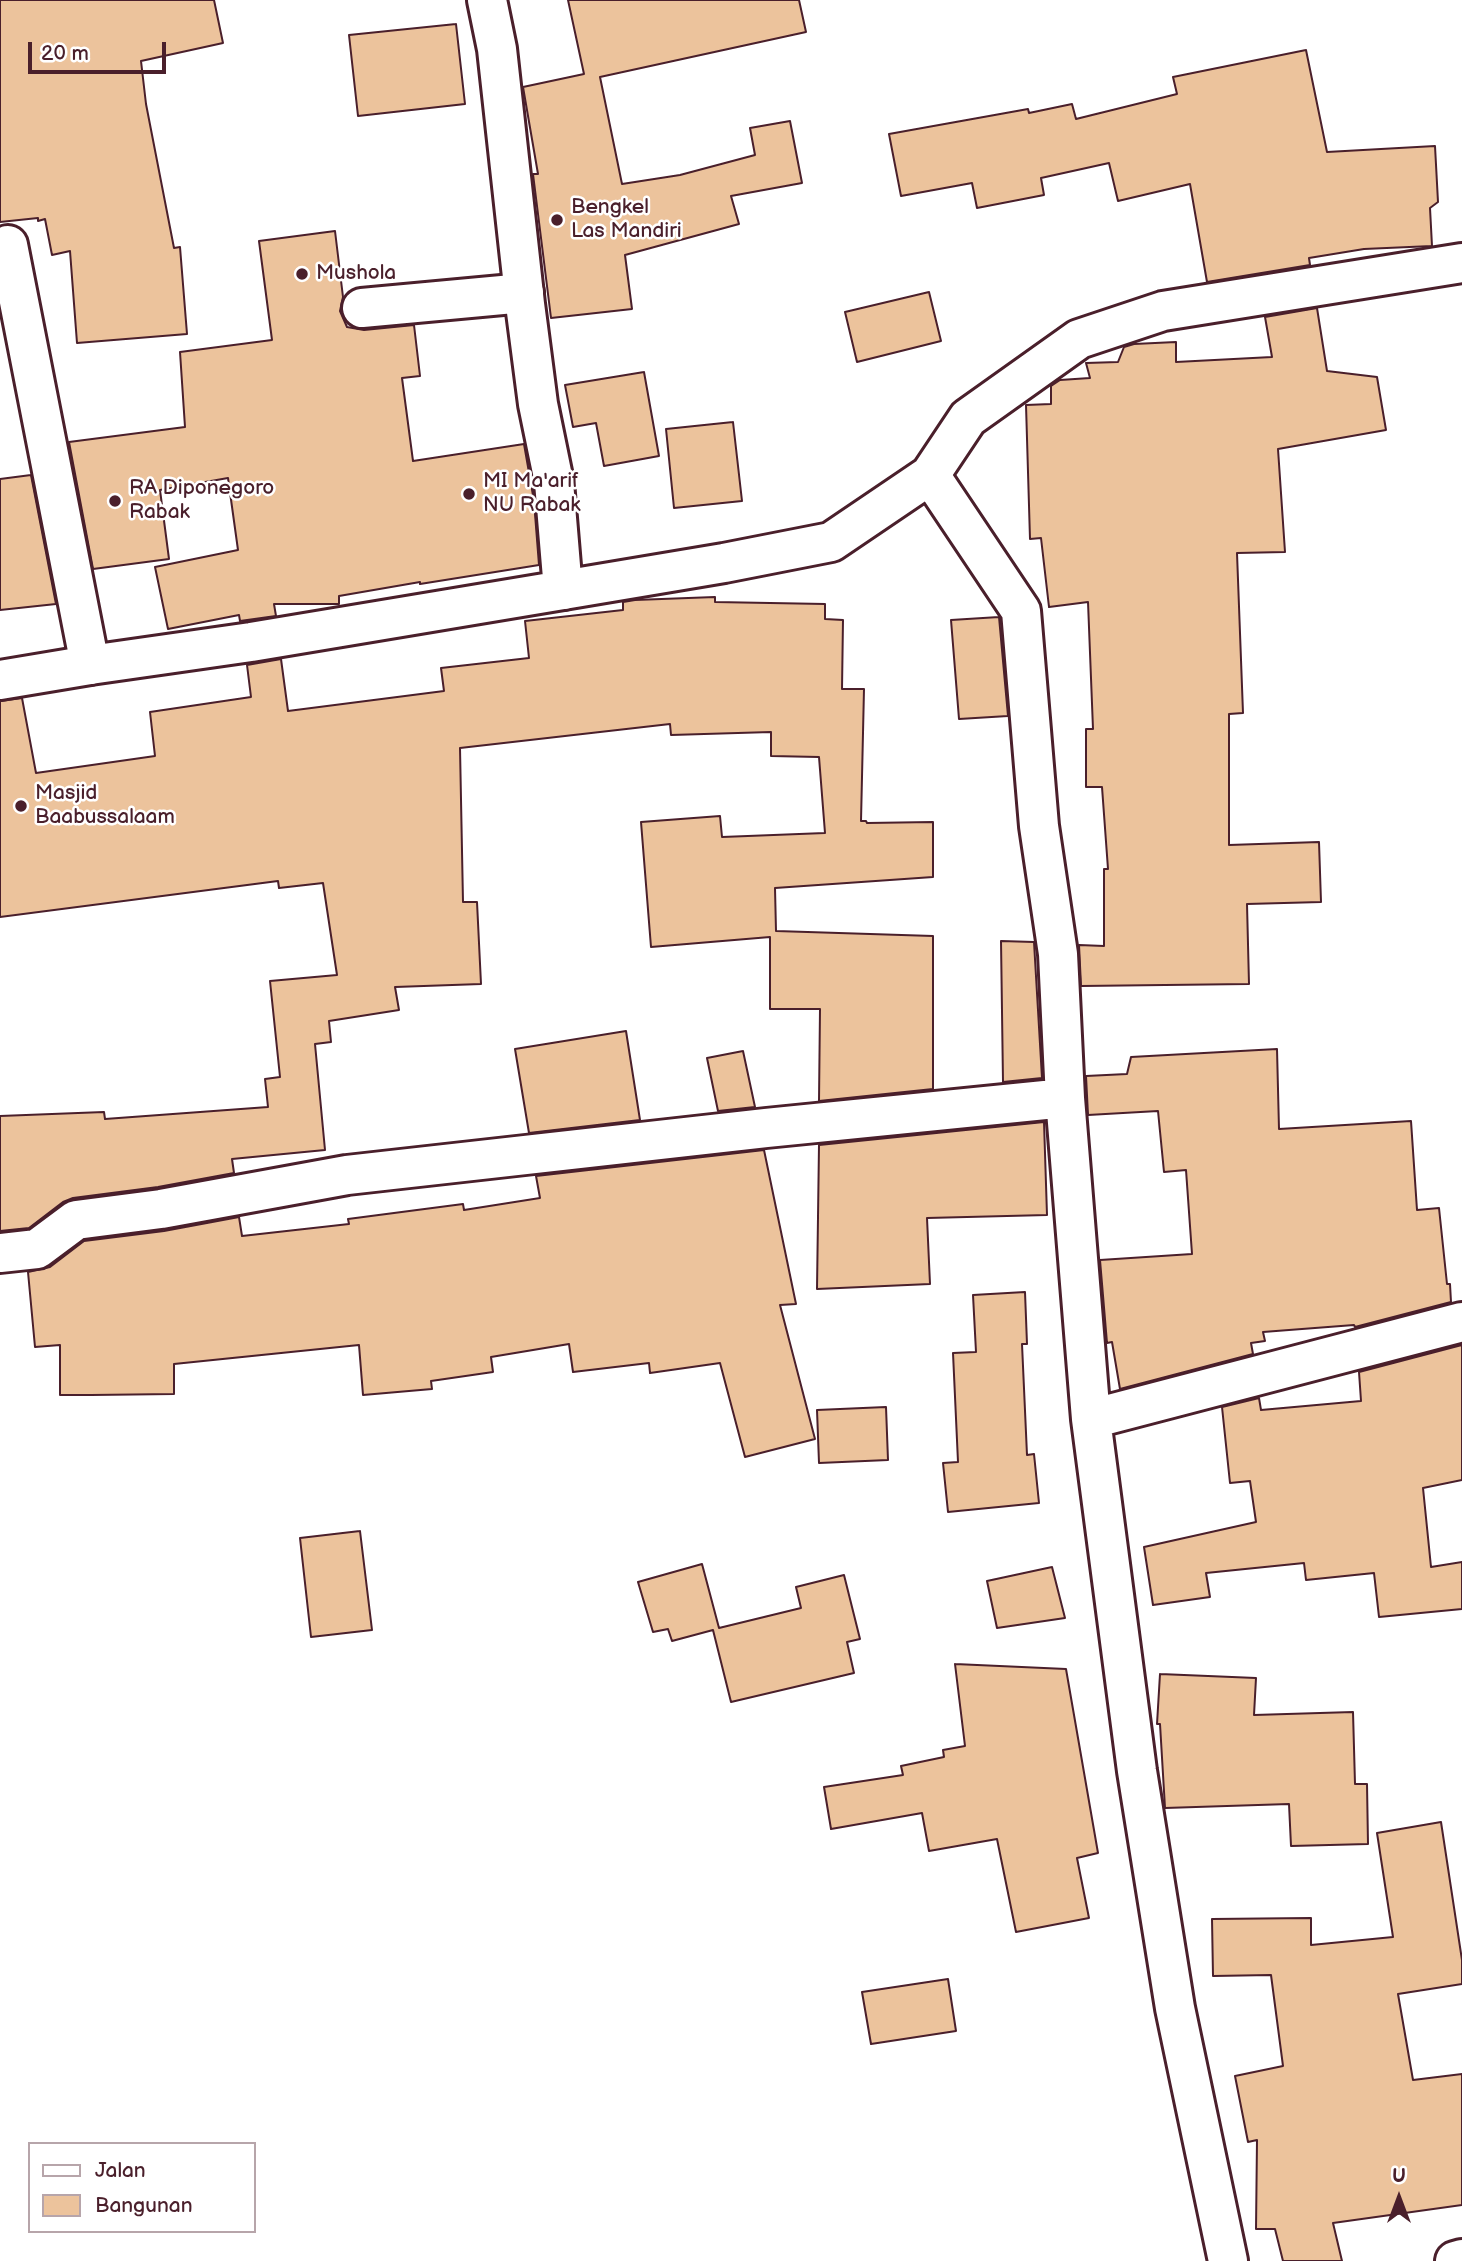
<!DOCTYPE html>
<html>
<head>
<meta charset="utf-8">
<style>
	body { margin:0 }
	#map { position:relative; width:1462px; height:2261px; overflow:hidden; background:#fff; font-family:"Balsamiq Sans",sans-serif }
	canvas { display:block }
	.legend { position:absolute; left:28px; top:2142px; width:228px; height:91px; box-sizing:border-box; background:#fff; border:2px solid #b7a5aa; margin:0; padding:9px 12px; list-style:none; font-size:21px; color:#4a1f2b }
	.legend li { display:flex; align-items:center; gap:14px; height:35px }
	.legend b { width:35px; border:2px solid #b7a5aa }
	.north { position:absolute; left:1364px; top:2163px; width:70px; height:70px; -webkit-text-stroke:5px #fff; paint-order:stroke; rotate:0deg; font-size:19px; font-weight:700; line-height:28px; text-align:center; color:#4a1f2b }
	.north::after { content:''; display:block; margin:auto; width:24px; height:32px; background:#4a1f2b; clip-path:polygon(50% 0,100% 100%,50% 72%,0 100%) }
	.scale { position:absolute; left:28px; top:42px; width:138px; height:32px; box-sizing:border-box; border:4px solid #4a1f2b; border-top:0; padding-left:9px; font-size:21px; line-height:24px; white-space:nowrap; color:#4a1f2b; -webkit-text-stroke:5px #fff; paint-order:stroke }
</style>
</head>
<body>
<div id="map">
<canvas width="1462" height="2261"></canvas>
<ul class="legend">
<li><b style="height:9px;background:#fff"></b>Jalan</li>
<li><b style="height:19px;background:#ecc39c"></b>Bangunan</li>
</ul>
<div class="north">U</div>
<div class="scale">20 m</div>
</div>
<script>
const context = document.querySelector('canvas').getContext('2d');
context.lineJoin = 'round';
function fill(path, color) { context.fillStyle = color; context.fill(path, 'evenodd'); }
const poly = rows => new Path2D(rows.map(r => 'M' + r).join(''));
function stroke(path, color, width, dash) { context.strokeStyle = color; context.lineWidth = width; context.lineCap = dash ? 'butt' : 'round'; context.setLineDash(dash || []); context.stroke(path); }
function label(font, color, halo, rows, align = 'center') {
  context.font = font + ' "Balsamiq Sans",sans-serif'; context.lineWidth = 5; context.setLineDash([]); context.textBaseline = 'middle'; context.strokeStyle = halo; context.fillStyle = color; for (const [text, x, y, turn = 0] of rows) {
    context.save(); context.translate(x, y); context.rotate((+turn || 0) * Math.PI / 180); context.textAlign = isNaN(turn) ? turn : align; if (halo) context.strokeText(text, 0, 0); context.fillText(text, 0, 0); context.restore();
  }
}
const building = poly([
	[0,0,214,0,223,43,141,61,146,104,174,248,180,247,187,334,77,343,70,251,52,255,45,219,38,221,38,218,0,222,0,0],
	[568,0,799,0,806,32,600,77,622,184,680,175,755,155,750,128,790,121,802,183,731,196,739,224,625,255,632,309,551,318,533,174,538,174,523,87,584,74,568,0],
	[456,24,465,104,358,116,349,35,456,24],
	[1306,50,1327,152,1435,146,1438,202,1430,208,1432,246,1364,249,1309,258,1310,265,1207,282,1190,184,1118,201,1109,163,1041,178,1044,195,977,208,972,183,901,196,889,134,1028,109,1029,113,1072,104,1076,119,1177,94,1173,77,1306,50],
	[335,231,343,297,340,311,347,327,364,330,414,325,420,376,402,378,413,461,524,444,534,501,539,565,420,584,420,582,339,596,339,604,274,604,276,616,240,621,239,615,168,629,155,567,238,550,228,478,160,490,169,559,93,569,69,442,185,427,180,352,272,340,259,241,335,231],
	[929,292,941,341,857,362,845,312,929,292],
	[1317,308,1327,371,1377,377,1386,430,1278,449,1285,552,1237,553,1243,713,1229,714,1229,845,1319,842,1321,902,1247,904,1249,984,1081,986,1079,945,1104,946,1104,869,1108,869,1102,787,1086,787,1086,729,1093,729,1088,602,1049,607,1041,538,1030,539,1026,405,1051,404,1051,386,1060,380,1090,378,1086,363,1118,362,1124,347,1134,344,1176,342,1176,362,1272,357,1265,317,1317,308],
	[644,372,659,456,604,466,596,423,573,427,565,385,644,372],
	[733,422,742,501,674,508,666,429,733,422],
	[31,475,56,604,0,610,0,479,31,475],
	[715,597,715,602,825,604,825,619,843,620,842,689,864,689,861,821,866,821,867,823,933,822,933,877,775,888,776,931,933,936,933,1089,819,1101,820,1009,770,1009,770,937,651,947,641,822,720,816,722,837,825,833,819,757,771,756,771,732,671,735,670,724,460,748,463,902,477,902,481,984,395,987,399,1010,329,1021,331,1042,315,1044,325,1150,232,1159,234,1173,158,1187,73,1198,63,1202,29,1228,0,1231,0,1116,104,1112,105,1119,268,1107,265,1079,280,1077,270,981,337,975,323,883,279,888,278,881,0,917,0,701,22,698,36,773,155,756,150,712,251,697,247,665,281,659,288,711,444,691,441,668,529,658,525,621,623,610,623,602,635,600,715,597],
	[999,617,1008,716,959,719,951,620,999,617],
	[1001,941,1034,942,1042,1078,1003,1082,1001,941],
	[626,1031,640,1120,529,1133,515,1049,626,1031],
	[1277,1049,1279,1129,1411,1121,1417,1210,1439,1208,1447,1284,1450,1284,1451,1302,1355,1327,1354,1325,1263,1332,1265,1341,1251,1343,1253,1354,1120,1389,1112,1342,1107,1343,1100,1260,1192,1254,1186,1170,1164,1172,1158,1111,1088,1115,1086,1076,1127,1074,1131,1057,1277,1049],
	[743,1051,755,1107,718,1111,707,1058,743,1051],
	[1044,1122,1047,1215,927,1218,930,1284,817,1289,819,1145,1044,1122],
	[764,1150,796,1304,780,1305,815,1439,745,1457,720,1363,650,1373,649,1363,573,1372,569,1344,491,1357,493,1372,431,1381,432,1389,363,1395,359,1345,174,1364,174,1394,91,1395,60,1395,60,1345,35,1347,28,1272,50,1267,84,1241,164,1231,239,1217,242,1236,349,1224,348,1219,463,1204,464,1210,540,1198,536,1176,764,1150],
	[1025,1292,1027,1344,1022,1344,1027,1455,1034,1454,1039,1503,948,1512,943,1463,958,1462,953,1353,976,1352,973,1295,1025,1292],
	[1462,1345,1462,1480,1423,1488,1431,1567,1462,1562,1462,1609,1379,1617,1374,1573,1306,1580,1304,1563,1206,1573,1210,1597,1153,1605,1144,1547,1256,1522,1250,1481,1230,1483,1222,1407,1259,1398,1261,1410,1361,1401,1359,1372,1462,1345],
	[886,1407,888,1460,819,1463,817,1410,886,1407],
	[360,1531,372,1630,311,1637,300,1538,360,1531],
	[702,1564,719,1628,801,1608,796,1587,844,1575,860,1639,847,1642,854,1673,731,1702,713,1630,672,1641,668,1629,653,1632,638,1582,702,1564],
	[1052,1567,1065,1618,997,1628,987,1581,1052,1567],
	[955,1664,1066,1669,1098,1853,1077,1858,1089,1918,1016,1932,997,1839,929,1851,922,1813,831,1829,824,1787,903,1775,901,1766,944,1757,943,1750,965,1746,955,1664],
	[1160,1674,1256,1678,1254,1715,1353,1712,1355,1784,1367,1784,1368,1844,1291,1846,1289,1804,1165,1808,1160,1724,1157,1724,1160,1674],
	[1441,1822,1462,1960,1462,1984,1398,1994,1413,2080,1462,2074,1462,2205,1333,2223,1342,2261,1283,2261,1275,2229,1256,2229,1257,2140,1248,2142,1235,2076,1283,2066,1271,1975,1213,1976,1212,1919,1311,1918,1311,1945,1393,1937,1377,1833,1441,1822],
	[948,1979,956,2031,871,2044,862,1992,948,1979]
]);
const street = poly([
	[8,245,90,665],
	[362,308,524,293],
	[930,475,1021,611,1039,826,1058,954,1065,1098,1091,1419,1137,1771,1175,2008,1228,2261],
	[563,590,724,563,831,542,930,475,968,418,1079,339,1163,311,1462,263],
	[0,1253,37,1249,76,1220,161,1209,347,1175,766,1128,1065,1098],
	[1091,1419,1462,1322],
	[1455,2261,1462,2259]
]);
const secondary = poly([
	[0,680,90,665,251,642,563,590,554,482,538,404,525,304,497,49,487,0]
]);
const markers = [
	[557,220,7,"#4a1f2b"],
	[302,274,7,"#4a1f2b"],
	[469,494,7,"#4a1f2b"],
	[115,501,7,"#4a1f2b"],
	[21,806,7,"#4a1f2b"]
];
const poiNames = [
	["Bengkel",571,208],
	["Las Mandiri",571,232],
	["Mushola",316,274],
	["MI Ma'arif",483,482],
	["NU Rabak",483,506],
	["RA Diponegoro",129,489],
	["Rabak",129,513],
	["Masjid",35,794],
	["Baabussalaam",35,818]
];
fill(building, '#ecc39c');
stroke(building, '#4a1f2b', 2);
stroke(street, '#4a1f2b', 44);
stroke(secondary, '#4a1f2b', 44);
stroke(street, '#fff', 38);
stroke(secondary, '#fff', 38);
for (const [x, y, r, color] of markers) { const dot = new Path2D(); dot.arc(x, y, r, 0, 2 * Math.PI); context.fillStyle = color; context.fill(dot); stroke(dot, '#fff', 2.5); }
label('21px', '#4a1f2b', '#fff', poiNames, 'left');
</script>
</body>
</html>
